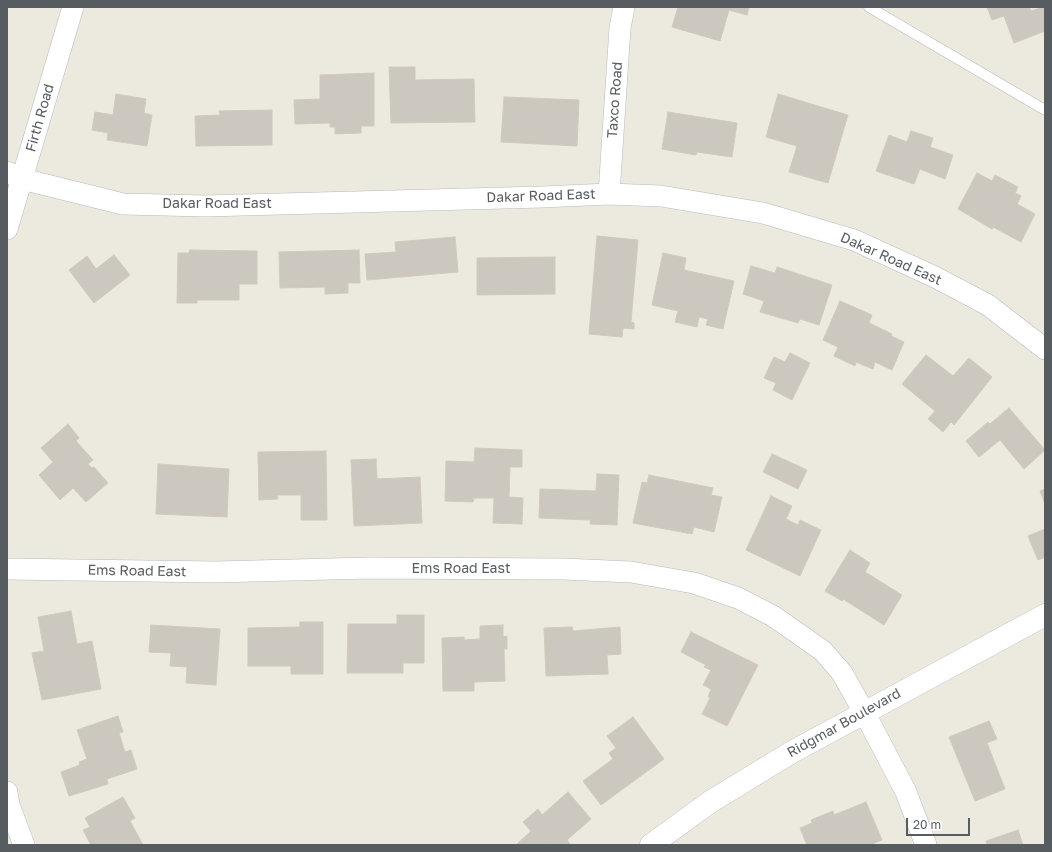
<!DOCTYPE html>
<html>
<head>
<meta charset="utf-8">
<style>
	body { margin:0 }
	#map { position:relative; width:1052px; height:852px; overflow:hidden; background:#ece9de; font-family:"Golos Text",sans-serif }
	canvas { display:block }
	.frame { position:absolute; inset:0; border:8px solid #575c61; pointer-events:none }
	.scale { position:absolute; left:906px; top:818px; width:64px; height:18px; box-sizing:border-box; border:2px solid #575c61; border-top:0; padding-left:5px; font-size:12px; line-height:14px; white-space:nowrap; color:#575c61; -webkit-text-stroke:3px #fff; paint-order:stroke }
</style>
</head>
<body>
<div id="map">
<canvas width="1052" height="852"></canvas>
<div class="frame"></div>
<div class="scale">20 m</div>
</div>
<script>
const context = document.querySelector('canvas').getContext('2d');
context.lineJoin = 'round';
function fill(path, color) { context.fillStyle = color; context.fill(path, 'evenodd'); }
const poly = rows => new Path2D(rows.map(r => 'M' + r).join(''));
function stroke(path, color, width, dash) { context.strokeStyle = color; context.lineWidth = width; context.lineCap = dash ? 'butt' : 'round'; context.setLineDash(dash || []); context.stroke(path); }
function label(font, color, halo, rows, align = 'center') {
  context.font = font + ' "Golos Text",sans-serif'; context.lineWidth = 4; context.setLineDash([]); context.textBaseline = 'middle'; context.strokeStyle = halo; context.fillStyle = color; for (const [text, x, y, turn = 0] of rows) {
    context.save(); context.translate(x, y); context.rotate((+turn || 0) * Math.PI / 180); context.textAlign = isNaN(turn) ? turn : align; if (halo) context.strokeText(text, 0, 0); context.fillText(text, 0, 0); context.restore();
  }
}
const building = poly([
	[678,7,749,7,747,15,729,10,720,41,672,27,678,7],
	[987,7,1029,7,1031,11,1044,7,1045,31,1014,43,1004,16,992,20,987,7],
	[389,67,415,67,415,80,474,79,475,122,391,123,389,67],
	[374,73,374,126,361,126,361,133,335,134,335,127,330,127,330,123,295,124,294,100,320,99,320,75,374,73],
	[116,94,146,99,144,113,152,115,147,146,107,140,108,133,92,130,95,112,113,115,116,94],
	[778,94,848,115,828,183,789,172,797,146,766,137,778,94],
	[504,97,579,100,577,146,501,142,504,97],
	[272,110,272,145,196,146,195,116,220,115,219,111,272,110],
	[668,112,737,123,732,157,697,152,696,155,662,149,668,112],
	[911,131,933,138,930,147,953,155,945,179,920,169,914,184,876,171,889,135,907,142,911,131],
	[977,173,992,181,995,175,1018,187,1015,193,1021,196,1017,204,1035,214,1021,242,993,227,992,229,958,209,977,173],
	[597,236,638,240,631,322,634,323,634,329,623,328,622,337,589,334,597,236],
	[455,237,458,272,367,280,365,254,396,252,395,242,455,237],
	[190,250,257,251,257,284,239,284,239,300,197,300,197,303,177,303,178,253,189,253,190,250],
	[359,250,360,283,348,283,348,293,325,294,325,287,280,288,279,252,359,250],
	[663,253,686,258,684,270,734,281,723,329,706,325,708,319,699,317,697,327,675,322,678,311,652,305,663,253],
	[114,255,130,275,94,303,69,270,87,256,96,269,114,255],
	[555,257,555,294,477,295,477,258,555,257],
	[751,266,775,273,777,267,832,285,819,325,800,319,798,323,760,312,764,301,743,294,751,266],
	[840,301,872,315,869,323,892,334,891,336,904,342,892,370,875,362,873,369,856,362,855,366,834,356,838,347,823,340,840,301],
	[790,353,810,363,792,400,773,390,776,383,764,378,774,357,785,362,790,353],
	[926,355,953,376,969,358,992,377,954,425,951,422,943,432,928,419,935,411,902,384,926,355],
	[1009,408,1045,450,1024,469,1000,440,979,457,966,441,988,422,990,424,1009,408],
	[68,424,79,438,76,441,93,460,88,464,92,468,94,467,108,483,86,502,73,488,60,500,39,475,53,462,41,448,68,424],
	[475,448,522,450,522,467,510,467,509,497,523,498,522,524,493,523,494,498,474,498,473,502,445,501,446,461,474,462,475,448],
	[326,451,327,520,301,520,301,495,277,495,278,499,259,500,258,452,326,451],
	[772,454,807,470,798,489,763,472,772,454],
	[376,459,377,479,420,477,422,523,354,526,351,460,376,459],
	[158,464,229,469,227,517,156,514,158,464],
	[597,474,619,475,617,525,590,524,591,520,539,518,540,489,596,491,597,474],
	[649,475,713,488,711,495,722,497,714,532,694,527,692,534,633,523,642,482,647,483,649,475],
	[1045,489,1045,504,1040,491,1045,489],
	[771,496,792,506,786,519,798,525,800,520,821,530,800,576,746,550,771,496],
	[1045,529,1045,557,1038,560,1028,536,1045,529],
	[850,550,870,563,865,572,902,595,884,625,843,599,842,601,825,591,850,550],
	[71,611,77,644,92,641,101,689,42,700,32,653,44,651,38,617,71,611],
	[397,615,424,615,424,663,403,663,403,673,347,673,348,624,397,624,397,615],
	[300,622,323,622,323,674,291,674,291,666,248,666,248,628,300,627,300,622],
	[151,625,220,629,216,685,186,683,187,667,170,666,171,653,149,652,151,625],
	[503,625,503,637,507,636,507,649,504,649,505,681,474,682,474,691,443,691,442,638,464,637,464,640,480,639,480,626,503,625],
	[572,627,573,631,620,627,621,654,607,655,608,674,546,676,544,628,572,627],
	[691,632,758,665,727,726,702,714,710,698,708,697,711,689,703,685,711,670,704,667,706,665,681,652,691,632],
	[118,716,123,732,119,733,125,752,131,750,137,769,107,779,108,784,69,796,61,772,80,765,79,762,87,759,77,730,118,716],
	[633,717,664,759,601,805,583,781,613,759,609,753,616,748,607,736,633,717],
	[989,721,997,739,987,743,1005,789,975,801,949,737,989,721],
	[568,792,591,819,567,840,570,844,516,845,531,831,523,822,538,809,542,815,568,792],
	[123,797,135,818,130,821,143,845,97,845,96,844,91,845,83,830,90,827,85,818,123,797],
	[866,802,882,840,874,843,875,845,807,845,800,828,812,823,811,820,833,811,834,815,866,802],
	[1018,830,1023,845,987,845,986,841,1018,830]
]);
const service = poly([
	[869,7,1045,110]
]);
const minor = poly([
	[7,172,22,179,123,204,205,206,542,197,609,194,661,196,763,213,854,240,935,277,988,305,1045,349],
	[609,194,620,28,624,7],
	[7,229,73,7],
	[7,569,216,572,369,568,563,569,631,572,694,583,738,598,773,616,823,651,842,673,864,712,906,792,926,845],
	[7,792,9,805,24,845]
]);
const tertiary = poly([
	[651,845,710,802,792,752,1045,615]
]);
const streetNames = [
	["Taxco Road",615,100,-86],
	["Firth Road",40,118,-74],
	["Dakar Road East",541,196,-2],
	["Dakar Road East",217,204],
	["Dakar Road East",891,259,24],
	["Ems Road East",461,569],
	["Ems Road East",137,571,1],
	["Ridgmar Boulevard",844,723,-29]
];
fill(building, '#ccc7bf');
stroke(building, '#d1cabc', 1);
stroke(service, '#b6babf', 11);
stroke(minor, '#b6babf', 22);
stroke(tertiary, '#b6babf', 23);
stroke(service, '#fff', 10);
stroke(minor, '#fff', 21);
stroke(tertiary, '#fff', 22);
label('14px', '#575c61', '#fff', streetNames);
</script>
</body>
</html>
